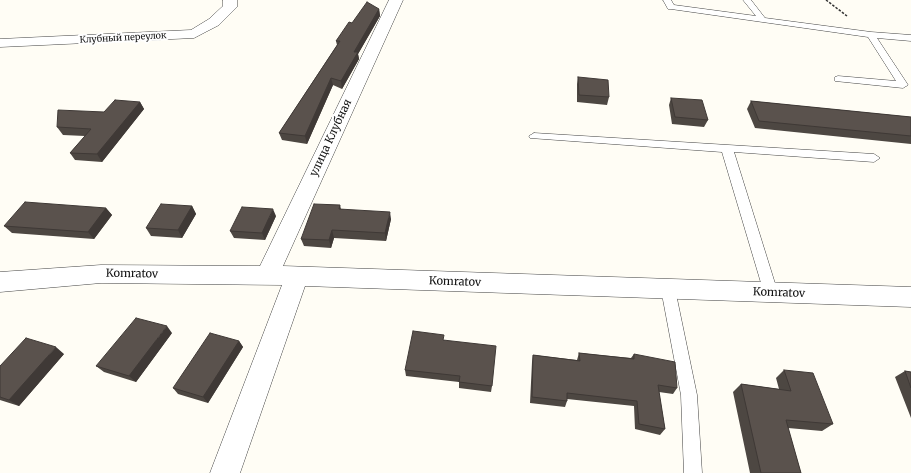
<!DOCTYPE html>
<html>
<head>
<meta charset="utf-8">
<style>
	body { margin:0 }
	canvas { display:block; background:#fffdf5 }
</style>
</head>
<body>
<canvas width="911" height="473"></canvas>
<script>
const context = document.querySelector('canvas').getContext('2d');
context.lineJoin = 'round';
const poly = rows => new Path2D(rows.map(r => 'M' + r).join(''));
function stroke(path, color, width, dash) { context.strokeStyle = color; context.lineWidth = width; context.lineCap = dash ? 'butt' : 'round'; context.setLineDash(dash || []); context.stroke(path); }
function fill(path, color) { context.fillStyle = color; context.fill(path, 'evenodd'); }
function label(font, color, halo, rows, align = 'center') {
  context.font = font + ' Merriweather,serif'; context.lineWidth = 4; context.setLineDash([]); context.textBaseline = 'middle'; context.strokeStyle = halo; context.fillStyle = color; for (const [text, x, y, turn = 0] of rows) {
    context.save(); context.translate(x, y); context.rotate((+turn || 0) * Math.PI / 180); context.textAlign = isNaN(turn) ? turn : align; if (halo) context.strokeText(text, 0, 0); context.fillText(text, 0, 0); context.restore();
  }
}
const path = poly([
	[826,0,847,16]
]);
const lane = poly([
	[663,0,671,0,674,5,756,16,743,0,751,0,765,18,871,32,911,35,911,41,877,38,908,85,903,88,835,81,835,77,838,76,896,81,868,37,671,9,668,9,663,0],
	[534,133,874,154,880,158,874,162,734,152,778,293,776,297,771,299,766,297,764,293,722,152,530,138,529,136,534,133],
	[668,283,673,285,675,289,697,395,702,473,684,473,681,395,661,289,663,285,668,283]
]);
const street = poly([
	[223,0,237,0,237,7,219,25,194,38,0,47,0,39,191,30,209,19,223,6,223,0],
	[389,0,403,0,283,266,911,287,911,307,305,286,240,473,210,473,282,285,101,283,0,292,0,272,101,265,260,266,389,0]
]);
const wall = poly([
	[379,9,380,16,358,54,359,59,342,89,333,85,307,144,282,140,279,133,337,45,336,41,352,23],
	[578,77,609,97,607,105,577,102,577,84],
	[671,98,708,120,704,127,672,124,669,105],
	[751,101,911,117,911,144,755,128,747,109],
	[140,102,144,109,102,162,75,160,70,153,85,136,63,135,57,127],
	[340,205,341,209,391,219,386,241,334,238,331,248,304,246,301,239],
	[192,206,196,214,182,238,151,236,146,228],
	[106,208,112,215,94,239,12,233,4,226],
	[276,216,265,240,234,238,230,231],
	[172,333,136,382,104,372,96,366],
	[444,340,492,386,491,392,459,388,459,382,406,376,405,370],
	[239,341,243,347,208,403,178,394,173,388],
	[579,353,631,358,634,354,677,388,673,394,659,392,665,429,660,435,635,429,634,406,567,399,567,401,565,407,530,403,532,362,533,355,577,360],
	[64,354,19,406,0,400,0,366],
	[784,370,833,424,822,431,788,428,801,473,750,473,733,392,741,384,779,389,776,378],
	[905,371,911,372,911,418,895,377]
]);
const shadedWall = poly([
	[379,9,380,16,358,54,359,59,342,89,341,81,354,52],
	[331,78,333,85,307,144,305,136],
	[140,102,144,109,102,162,97,154],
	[192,206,196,214,182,238,178,230],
	[106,208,112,215,94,239,88,232],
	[273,209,276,216,265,240,262,233],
	[390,212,391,219,386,241,385,233],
	[332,230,334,238,331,248,329,240],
	[167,326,172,333,136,382,129,376],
	[239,341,243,347,208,403,203,397],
	[56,347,64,354,19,406,9,400]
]);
const building = poly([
	[367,2,379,9,354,52,358,52,341,81,331,78,305,136,279,133,340,41,336,41,349,22,352,23,367,2],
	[578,77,608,80,609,97,579,95,578,77],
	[671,98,702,100,708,120,675,117,671,98],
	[115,100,140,102,97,154,70,153,91,129,57,127,58,110,104,112,115,100],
	[751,101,911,117,911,136,759,121,751,101],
	[25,202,106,208,88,232,4,226,25,202],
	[161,204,192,206,178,230,146,228,161,204],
	[314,204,340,205,339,209,390,212,385,233,332,230,329,240,301,239,314,204],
	[242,207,273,209,262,233,230,231,242,207],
	[136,318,167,326,129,376,96,366,136,318],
	[413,331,444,335,443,340,496,346,492,386,459,382,460,376,405,370,413,331],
	[210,333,239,341,203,397,173,388,210,333],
	[26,338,56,347,9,400,0,397,0,366,26,338],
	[579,353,634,359,634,354,675,362,677,388,658,385,665,429,639,424,637,401,567,393,567,401,532,397,533,355,580,361,579,353],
	[784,370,813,373,833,424,786,420,801,473,761,473,741,384,791,391,784,370],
	[905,371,911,372,911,388,905,371]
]);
const farStreetnames = [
	["Клубный переулок",123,38,-3]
];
const streetNames = [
	["улица Клубная",331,138,-65],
	["Komratov",132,274,1],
	["Komratov",455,282,2],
	["Komratov",779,293,2]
];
stroke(lane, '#444', 1);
stroke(street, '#444', 1);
stroke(path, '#333', 1.5, [2.5, 1.5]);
fill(lane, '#fff');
fill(street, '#fff');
fill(wall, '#4d4742');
fill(shadedWall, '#3f3936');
fill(building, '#5a524d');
stroke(building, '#3f3936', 1);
label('9px', '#111', '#fff', farStreetnames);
label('11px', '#111', '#fff', streetNames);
</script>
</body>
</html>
